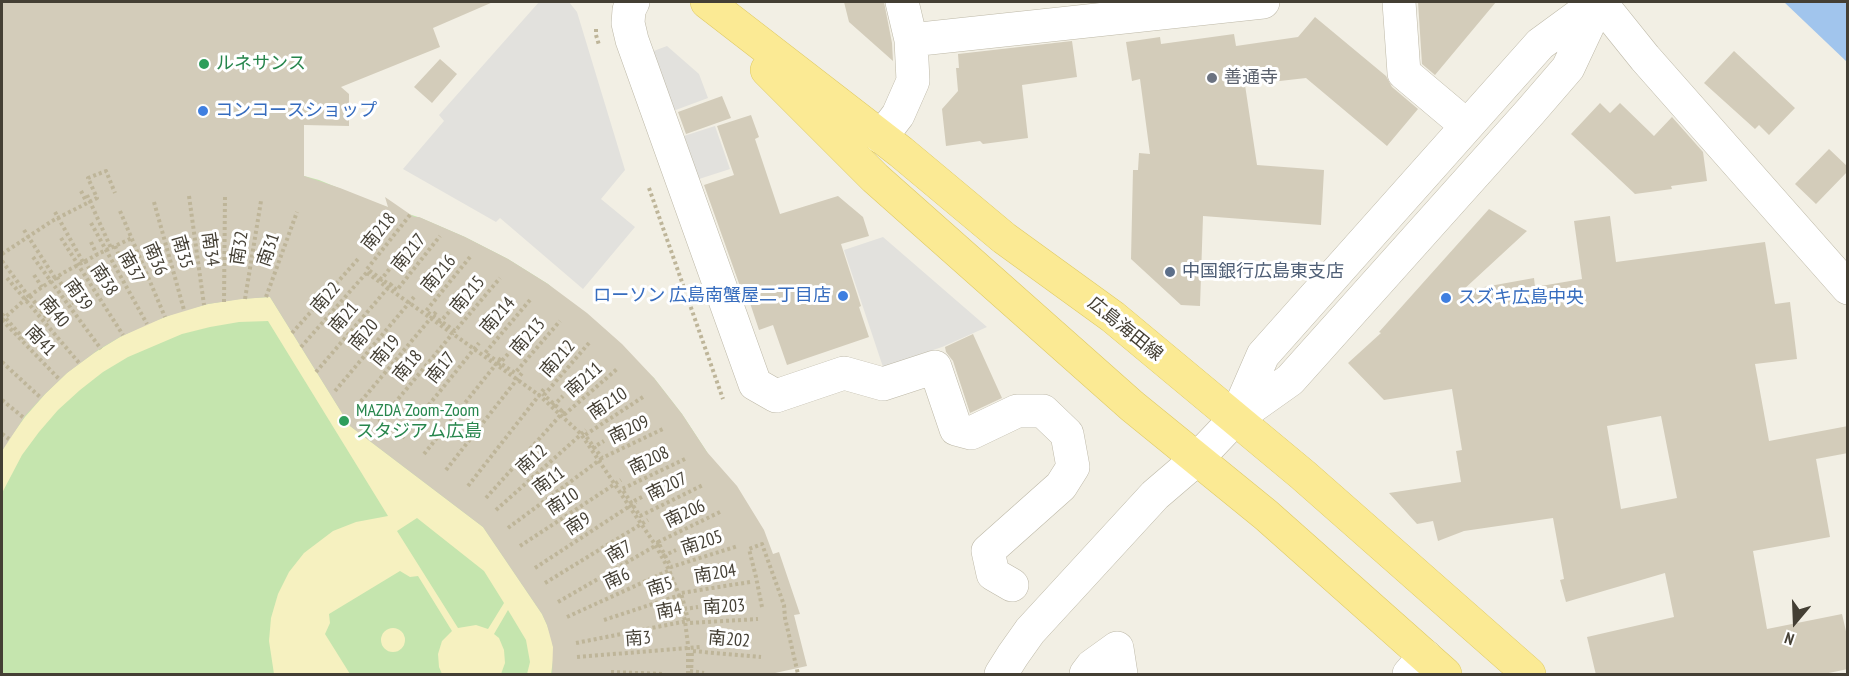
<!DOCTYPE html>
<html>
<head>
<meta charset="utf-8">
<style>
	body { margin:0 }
	#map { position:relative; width:1849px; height:676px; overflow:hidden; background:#f2efe4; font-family:"PT Sans Narrow",sans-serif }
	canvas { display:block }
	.frame { position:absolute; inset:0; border:3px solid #443f34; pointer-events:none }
	.north { position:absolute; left:1765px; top:592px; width:60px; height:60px; -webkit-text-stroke:4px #fff; paint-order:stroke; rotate:199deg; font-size:16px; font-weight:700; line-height:24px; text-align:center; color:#443f34 }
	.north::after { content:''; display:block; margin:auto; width:21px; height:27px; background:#443f34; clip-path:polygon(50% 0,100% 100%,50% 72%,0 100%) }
</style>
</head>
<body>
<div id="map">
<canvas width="1849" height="676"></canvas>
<div class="frame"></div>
<div class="north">N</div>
</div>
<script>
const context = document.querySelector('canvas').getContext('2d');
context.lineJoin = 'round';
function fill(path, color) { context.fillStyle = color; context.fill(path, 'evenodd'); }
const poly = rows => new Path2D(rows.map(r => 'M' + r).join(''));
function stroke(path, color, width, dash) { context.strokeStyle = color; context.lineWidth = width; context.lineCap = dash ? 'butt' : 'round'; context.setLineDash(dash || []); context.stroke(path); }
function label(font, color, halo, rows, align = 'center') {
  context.font = font + ' "PT Sans Narrow","Noto Sans JP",sans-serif'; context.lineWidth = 6; context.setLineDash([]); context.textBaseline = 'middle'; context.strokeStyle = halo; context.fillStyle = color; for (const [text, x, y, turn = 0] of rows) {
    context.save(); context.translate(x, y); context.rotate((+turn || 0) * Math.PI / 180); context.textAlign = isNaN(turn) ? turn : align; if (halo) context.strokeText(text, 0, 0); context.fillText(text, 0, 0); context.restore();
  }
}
const green = poly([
	[297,174,319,180,375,203,421,218,465,237,508,259,548,284,654,378,682,414,707,452,745,525,770,643,769,674,2,674,2,215,13,207]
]);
const sand = poly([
	[270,297,350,426,483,527,542,614,547,625,552,639,554,654,551,674,527,674,530,662,526,640,508,610,494,634,499,638,504,650,505,663,501,674,442,674,439,667,438,654,442,641,452,631,418,576,410,577,400,571,329,614,330,623,325,634,350,674,274,674,269,641,271,618,278,594,289,572,304,553,333,531,356,522,388,516,268,321,239,322,210,327,182,334,128,357,103,372,80,390,58,410,39,432,22,455,2,493,2,451,7,442,25,417,46,393,68,372,94,353,120,337,147,324,178,312,208,304,239,299],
	[417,518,484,571,504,603,488,629,476,625,458,628,397,531],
	'381 640a12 12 0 1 1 24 0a12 12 0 1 1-24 0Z'
]);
const parking = poly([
	[539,2,569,2,577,12,625,170,601,199,635,227,583,289,500,218,496,222,403,169,444,121,439,115],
	[667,46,699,74,708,98,673,111,651,52],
	[715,126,730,169,699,179,684,136],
	[883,237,987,327,942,347,883,367,844,250]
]);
const water = poly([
	[1784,2,1847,2,1847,62]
]);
const building = poly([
	[2,2,493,2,433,28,440,47,341,87,349,94,349,126,304,125,304,176,340,188,388,207,385,197,414,217,419,217,465,237,508,259,548,284,587,313,622,344,654,378,682,414,707,452,737,486,764,530,773,554,779,552,800,614,794,615,807,666,766,675,552,675,553,647,547,625,542,614,483,527,350,426,270,297,242,299,208,304,165,317,120,337,98,350,67,373,45,394,25,416,2,451],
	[844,2,884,2,892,43,893,61,849,22],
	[1418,2,1496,2,1435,75,1422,64],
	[1315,17,1386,76,1392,87,1418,109,1387,146,1306,78,1245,85,1257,165,1324,170,1321,225,1203,216,1200,306,1181,305,1131,259,1133,170,1138,170,1139,153,1150,154,1140,79,1132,81,1126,42,1160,37,1161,44,1234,34,1236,46,1298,37],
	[1072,41,1077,77,1022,85,1028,138,983,144,980,141,946,146,942,109,958,91,956,68,959,68,958,54],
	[1734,51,1795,108,1769,135,1759,125,1755,129,1704,83],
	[440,59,457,74,432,103,414,87],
	[722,96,731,118,686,134,678,112],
	[1600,103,1610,113,1620,103,1654,136,1672,117,1703,152,1707,181,1671,186,1672,189,1635,194,1571,134],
	[751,115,759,137,755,139,780,214,838,196,863,217,869,236,841,244,861,306,859,307,869,337,787,365,773,325,759,330,745,288,741,289,704,185,734,175,717,126],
	[1829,149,1848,167,1848,171,1816,204,1795,184],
	[1489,209,1527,231,1462,291,1534,278,1535,287,1582,279,1574,221,1610,216,1616,262,1765,242,1775,304,1790,302,1797,359,1755,364,1769,441,1848,426,1848,453,1816,459,1830,537,1753,551,1767,629,1842,614,1848,640,1848,669,1819,675,1596,675,1587,637,1674,617,1665,573,1566,602,1560,580,1564,579,1553,518,1464,531,1438,541,1433,521,1417,524,1389,493,1461,482,1456,451,1462,450,1452,389,1384,400,1348,363,1381,333,1379,332],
	[1661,416,1677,498,1621,509,1607,426],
	[973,334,1002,398,970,413,953,361,946,352,945,347]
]);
const path = poly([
	[596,29,596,35,599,45],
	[649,188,723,399],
	[81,191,86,201],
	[87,195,111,248],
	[189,196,204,305],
	[154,202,184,310],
	[120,211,165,317],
	[55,212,83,262],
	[410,215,367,269,397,290,440,236],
	[91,223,147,324],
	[24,230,55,278],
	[61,238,123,335],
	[91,242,97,255],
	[115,246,128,275],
	[2,254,52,221,97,198,88,178,106,171,115,193],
	[33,257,101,349],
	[470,257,426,311,455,331,500,278],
	[2,261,29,297],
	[85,261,100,288],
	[367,273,539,395,581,434,656,546,669,570,679,595,685,621,688,645,688,674],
	[34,275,42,287],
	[57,277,74,304],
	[7,278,80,364],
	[380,281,406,248],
	[30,296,49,321],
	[266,297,297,212],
	[245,299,261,201],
	[530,300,485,353,515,373,560,321],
	[224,302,225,196],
	[2,314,25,340],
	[2,320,29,296,63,273,100,253,132,238],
	[2,320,60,380],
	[439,323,449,312],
	[292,333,359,258],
	[589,343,544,395,555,405,565,414,617,369],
	[301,347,368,271],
	[2,362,41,398],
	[498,365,508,354],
	[316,372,393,282],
	[335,391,414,297],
	[643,397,585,435,602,458,665,428],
	[2,400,24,418],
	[357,406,436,312],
	[553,406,563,396],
	[379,422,453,333],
	[2,434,9,439],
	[402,438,479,343],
	[592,448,604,441],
	[424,454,501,358],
	[685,459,622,489,640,516,703,485],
	[446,470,522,373],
	[468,486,544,389],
	[486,498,566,409],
	[634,501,642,497],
	[496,510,586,430],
	[720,512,658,542,671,567,738,546],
	[508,528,601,459],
	[520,546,621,480],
	[663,556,676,550],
	[535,568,636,502],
	[750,582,681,593,689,623,758,619],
	[545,583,648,520],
	[558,602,662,542],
	[762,607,756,577,749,549,762,544,784,605,785,618,798,674],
	[684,609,698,607],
	[567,617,670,570],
	[604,620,680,595],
	[576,643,687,621],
	[577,657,701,647],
	[690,671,704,673],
	[611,672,665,674],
	[691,674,692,651,761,657]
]);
const minor = poly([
	[633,2,629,10,628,23,632,40,755,384,776,396,844,373,883,384,935,367,956,429,971,433,1017,411,1043,411,1067,434,1073,467,1061,486,988,551,993,574,1012,585],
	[1399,2,1404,73,1467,126],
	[1600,2,1645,58,1848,288],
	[911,40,1263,2],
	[881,137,898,115,913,81,911,40,902,2],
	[1236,417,1263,355,1540,44,1596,3],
	[1001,674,1013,655,1030,631,1155,495,1197,459,1235,419,1290,380,1530,112,1568,68,1599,2],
	[1086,674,1092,666,1117,648,1121,674],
	[1409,674,1425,656]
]);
const major = poly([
	[707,2,901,152,1004,238,1113,317,1303,475,1529,674],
	[767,70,875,178,1132,406,1266,515,1445,674]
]);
const markers = [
	[204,64,6,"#2e9e5b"],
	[1212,78,6,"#6b7280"],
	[203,111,6,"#3f7fe0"],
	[1170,272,6,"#5c6f8a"],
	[843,296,6,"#3f7fe0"],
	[1446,298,6,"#3f7fe0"],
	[344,421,6,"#2e9e5b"]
];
const leisureNames = [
	["ルネサンス",216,64],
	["MAZDA Zoom-Zoom",356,411],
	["スタジアム広島",356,432]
];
const worshipNames = [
	["善通寺",1224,78]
];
const shopNames = [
	["コンコースショップ",215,111],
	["ローソン 広島南蟹屋二丁目店",831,296,"right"],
	["スズキ広島中央",1458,298]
];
const streetNames = [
	["南218",379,232,-51],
	["南32",240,248,-81],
	["南34",210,249,82],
	["南31",269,250,-71],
	["南35",182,252,74],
	["南217",409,253,-51],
	["南36",155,259,67],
	["南37",131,267,61],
	["南216",439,274,-50],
	["南38",104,280,57],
	["南39",78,295,54],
	["南215",468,295,-50],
	["南22",326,298,-49],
	["南40",54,312,50],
	["南214",498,316,-49],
	["南21",344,318,-49],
	["広島海田線",1125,329,39],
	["南20",364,335,-50],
	["南213",528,337,-49],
	["南41",40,341,46],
	["南19",386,351,-50],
	["南212",558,359,-49],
	["南18",408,366,-50],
	["南17",441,368,-51],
	["南211",584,380,-41],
	["南210",608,404,-34],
	["南209",629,430,-26],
	["南12",532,460,-42],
	["南208",649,461,-26],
	["南11",549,481,-36],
	["南207",667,487,-26],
	["南10",563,502,-33],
	["南206",685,514,-25],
	["南9",578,524,-33],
	["南205",702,543,-18],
	["南7",619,552,-30],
	["南204",715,574,-9],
	["南6",617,579,-25],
	["南5",660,587,-18],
	["南203",724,607,-3],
	["南4",669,611,-11],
	["南3",638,639,-4],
	["南202",729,640,5]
];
const serviceNames = [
	["中国銀行広島東支店",1182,272]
];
fill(green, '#c5e5ae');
fill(sand, '#f6f1c0');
fill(parking, '#e2e1dd');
fill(water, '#a1c5ed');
fill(building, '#d3ccba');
stroke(minor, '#bdb8a7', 34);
stroke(major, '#dfca64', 34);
stroke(path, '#beb599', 4, [3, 3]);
stroke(minor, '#fff', 33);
stroke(major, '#fbea94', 33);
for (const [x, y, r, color] of markers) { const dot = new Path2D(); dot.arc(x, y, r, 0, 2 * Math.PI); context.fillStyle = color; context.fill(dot); stroke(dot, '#fff', 2); }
label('18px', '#27864d', '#fff', leisureNames, 'left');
label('18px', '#5b616d', '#fff', worshipNames, 'left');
label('18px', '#366cbe', '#fff', shopNames, 'left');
label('18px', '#443f34', '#fff', streetNames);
label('18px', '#4e5e75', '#fff', serviceNames, 'left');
</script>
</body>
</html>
